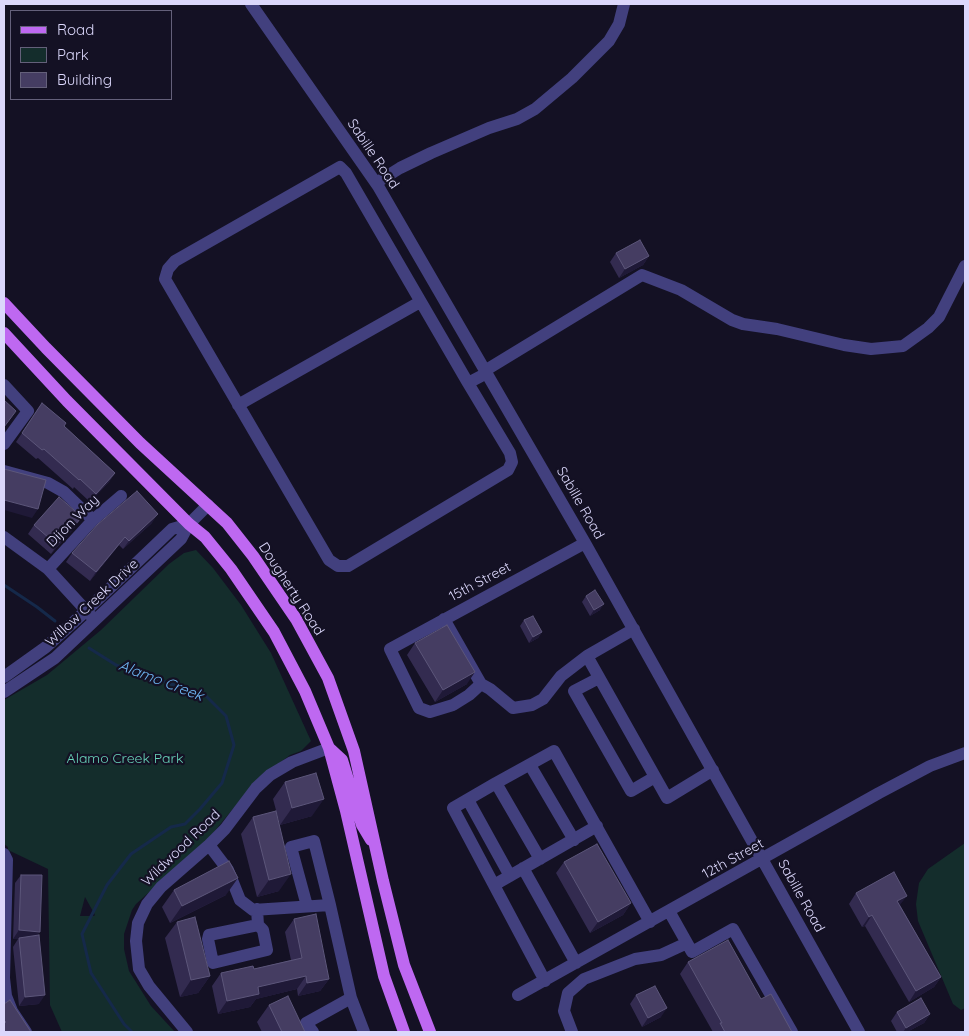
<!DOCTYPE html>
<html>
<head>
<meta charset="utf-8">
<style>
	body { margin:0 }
	#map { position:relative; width:969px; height:1036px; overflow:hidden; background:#141124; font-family:Quicksand,sans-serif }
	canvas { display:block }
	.frame { position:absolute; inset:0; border:5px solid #dbd7fb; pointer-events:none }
	.legend { position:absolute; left:10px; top:10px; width:162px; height:90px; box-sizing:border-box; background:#141124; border:1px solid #64607a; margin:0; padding:6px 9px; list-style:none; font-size:15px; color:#dbd7fb }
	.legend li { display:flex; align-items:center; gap:10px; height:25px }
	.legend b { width:25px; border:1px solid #64607a }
</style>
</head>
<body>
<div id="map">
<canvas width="969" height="1036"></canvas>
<div class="frame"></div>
<ul class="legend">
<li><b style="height:6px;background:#be68f1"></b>Road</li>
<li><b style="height:14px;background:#142d2c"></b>Park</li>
<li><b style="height:14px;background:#453d62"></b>Building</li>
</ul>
</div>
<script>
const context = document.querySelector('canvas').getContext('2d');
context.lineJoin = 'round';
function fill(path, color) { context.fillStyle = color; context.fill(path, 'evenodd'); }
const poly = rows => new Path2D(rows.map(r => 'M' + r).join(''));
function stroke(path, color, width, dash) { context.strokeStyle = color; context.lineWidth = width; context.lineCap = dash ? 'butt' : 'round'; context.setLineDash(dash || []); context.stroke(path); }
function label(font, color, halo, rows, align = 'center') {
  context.font = font + ' Quicksand,sans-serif'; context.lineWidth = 4.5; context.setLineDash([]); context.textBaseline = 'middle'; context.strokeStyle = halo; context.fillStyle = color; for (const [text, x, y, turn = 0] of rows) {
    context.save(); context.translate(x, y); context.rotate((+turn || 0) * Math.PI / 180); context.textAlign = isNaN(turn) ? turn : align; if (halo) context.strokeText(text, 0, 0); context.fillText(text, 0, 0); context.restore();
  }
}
const green = poly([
	[196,550,213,568,241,605,271,653,311,741,301,751,290,755,256,781,208,839,136,904,132,910,124,934,124,949,129,971,151,1006,175,1032,62,1032,50,1005,48,869,8,850,8,847,4,844,4,700,47,675,101,630,169,564,184,553],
	[85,897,95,915,94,916,80,916],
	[965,843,965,1008,961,1010,953,1004,918,921,916,904,919,883,928,869]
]);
const stream = poly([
	[4,585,37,607,55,621],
	[89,648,116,665,206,696,226,716,234,745,222,783,200,809,185,824,171,827,131,854,107,885,82,934,91,973,124,1024,132,1032]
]);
const minor = poly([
	[251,4,378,186,585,543,859,1032],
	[376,183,400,168,431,153,489,128,517,119,535,109,572,78,609,41,619,24,624,4],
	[486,370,642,275,681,290,732,320,743,324,777,329,844,345,871,349,903,346,928,328,939,317,965,266],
	[468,383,510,453,512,462,508,470,348,566,338,566,329,560,165,279,168,269,175,261,340,167,346,173,468,383,487,373],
	[4,385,28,411,4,444],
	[238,405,420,302],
	[4,471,48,483,64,492,93,520],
	[4,537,48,569,92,617],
	[48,569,93,520,121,496],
	[444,619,481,684,490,689,513,708,532,705,543,699,561,676,587,656,634,629],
	[587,656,667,798,713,770],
	[4,677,46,647,87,610,172,529,189,524],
	[599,678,574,691,631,791,655,777],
	[481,684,469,695,453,705,430,712,419,708,390,649,585,543],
	[4,692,55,658,181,539,189,524,208,505],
	[530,765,574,840],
	[496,783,540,859],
	[468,800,510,876],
	[209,845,228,870,240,900,253,910,330,905,351,998,364,1032],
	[4,854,7,860,4,978,6,996,12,1011,26,1032],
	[523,868,576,963],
	[494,885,597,826],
	[307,906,291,847,314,841,330,905],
	[257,909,258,925,209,935,208,939,213,963,267,950,263,930,258,925],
	[669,911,692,952,733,929,792,1032],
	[545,981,453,808,496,783,554,751,650,922],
	[518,995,879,793,930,766,965,753],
	[187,1032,149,986,139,969,136,941,138,923,147,904,161,887,209,845,225,829,256,788,270,775,292,762,329,748],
	[313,1032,306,1023,351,998],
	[572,1032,564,1011,568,993,584,979,635,959,661,955,687,943]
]);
const major = poly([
	[4,303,46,348,140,443,227,523,253,556,296,619,328,678,354,751,383,881,404,965,430,1032],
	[4,333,67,401,189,524,205,537,231,569,274,632,305,691,329,748,346,811,384,976,404,1032],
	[329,748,342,760,362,825,371,840]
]);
const wall = poly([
	[616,253,649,256,643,265,619,278,610,262],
	[42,403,64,426,115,473,109,482,90,502,74,487,73,489,38,458,36,459,16,442],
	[152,523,123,549,119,545,90,581,66,562,72,553],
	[34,525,76,526,51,554,28,534],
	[586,596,600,610,590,616,582,602],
	[524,620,542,632,538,638,529,643,520,626],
	[415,643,467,684,435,702,407,655],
	[285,782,312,816,280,825,273,799],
	[253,817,279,891,257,897,241,834],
	[564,862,631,903,623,915,590,933,556,873],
	[21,875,37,935,39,1004,19,1006,13,947,18,939,13,939,15,883],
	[174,890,226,895,170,923,162,907],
	[856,893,900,905,941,977,934,987,909,1002,865,926,862,927,849,904],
	[294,919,329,979,320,991,298,996,297,989,256,999,250,1007,218,1014,212,986,221,973,254,969,291,960,285,932],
	[177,922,210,976,198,993,180,997,165,938],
	[688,962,761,999,792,1032,713,1032,680,974],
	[636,995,661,1017,642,1027,630,1004],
	[269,1005,305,1032,262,1032,257,1022],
	[897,1012,930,1014,924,1023,907,1032,897,1032,891,1021]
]);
const shadedWall = poly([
	[649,256,643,265,619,278,625,269],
	[115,473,109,482,90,502,96,494],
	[4,500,38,509,32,518,4,510],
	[158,514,152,523,123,549,129,541],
	[82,517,76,526,51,554,57,545],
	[125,537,119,545,90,581,96,572],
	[604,604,600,610,590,616,594,610],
	[542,632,538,638,529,643,533,637],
	[475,672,467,684,435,702,443,690],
	[324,799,312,816,280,825,292,808],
	[291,874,279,891,257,897,269,880],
	[238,878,226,895,170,923,182,906],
	[907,896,899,906,897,901],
	[631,903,623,915,590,933,598,922],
	[872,915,865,926,862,927,869,917],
	[19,930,40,932,34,940,13,939],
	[210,976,198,993,180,997,191,980],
	[306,976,297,989,256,999,250,1007,218,1014,227,1001,258,987],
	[941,977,934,987,909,1002,916,991],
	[329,979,320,991,298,996,307,983],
	[45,995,39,1004,19,1006,25,997],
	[667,1008,661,1017,642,1027,648,1018],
	[930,1014,924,1023,907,1032,903,1032,906,1028]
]);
const building = poly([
	[640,240,649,256,625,269,616,253,640,240],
	[4,400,16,411,4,427,4,400],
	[42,403,66,423,64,426,115,473,96,494,80,479,79,480,44,449,42,450,22,433,42,403],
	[4,469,46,480,38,509,4,500,4,469],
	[137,491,158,514,129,541,125,537,96,572,72,553,98,524,137,491],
	[59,497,82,517,57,545,34,525,59,497],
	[595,590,604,604,594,610,586,596,595,590],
	[533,616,542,632,533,637,524,620,533,616],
	[447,625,475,672,443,690,415,643,447,625],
	[316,773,324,799,292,808,285,782,316,773],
	[276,811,291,874,269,880,253,817,276,811],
	[597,844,631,903,598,922,564,862,597,844],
	[229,861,238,878,182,906,174,890,229,861],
	[894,872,907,896,897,901,941,977,916,991,872,915,869,917,856,893,894,872],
	[21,875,42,875,40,932,19,930,21,875],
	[316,914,329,979,307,983,306,976,258,987,259,994,227,1001,221,973,253,966,254,969,302,958,294,919,316,914],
	[195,917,210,976,191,980,177,922,195,917],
	[39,935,45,995,25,997,19,938,39,935],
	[728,940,761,999,771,994,792,1032,724,1032,725,1032,720,1023,722,1023,688,962,728,940],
	[655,986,667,1008,648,1018,636,995,655,986],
	[288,996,305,1032,282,1032,269,1005,288,996],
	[921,998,930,1014,906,1028,897,1012,921,998],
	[10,1000,31,1032,4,1032,4,1024,6,1022,4,1020,4,1004,10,1000]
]);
const streetNames = [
	["Sabille Road",373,154,56],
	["Sabille Road",580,503,60],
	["Dijon Way",73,521,-45],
	["15th Street",480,582,-28],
	["Dougherty Road",291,589,57],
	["Willow Creek Drive",92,603,-43],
	["Wildwood Road",181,848,-44],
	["12th Street",733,859,-29],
	["Sabille Road",801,896,61]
];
const parkNames = [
	["Alamo Creek Park",125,759]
];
const waterNames = [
	["Alamo Creek",161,681,21]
];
fill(green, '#142d2c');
stroke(stream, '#15294a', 3);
stroke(minor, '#42407e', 12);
stroke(major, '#be68f1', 12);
fill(wall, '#332b50');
fill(shadedWall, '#1f1937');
fill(building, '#453d62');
stroke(building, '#5c567a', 1);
label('14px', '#dbd7fb', '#141124', streetNames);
label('14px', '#69d5ba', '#141124', parkNames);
label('italic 15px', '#6eb5f2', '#141124', waterNames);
</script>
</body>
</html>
